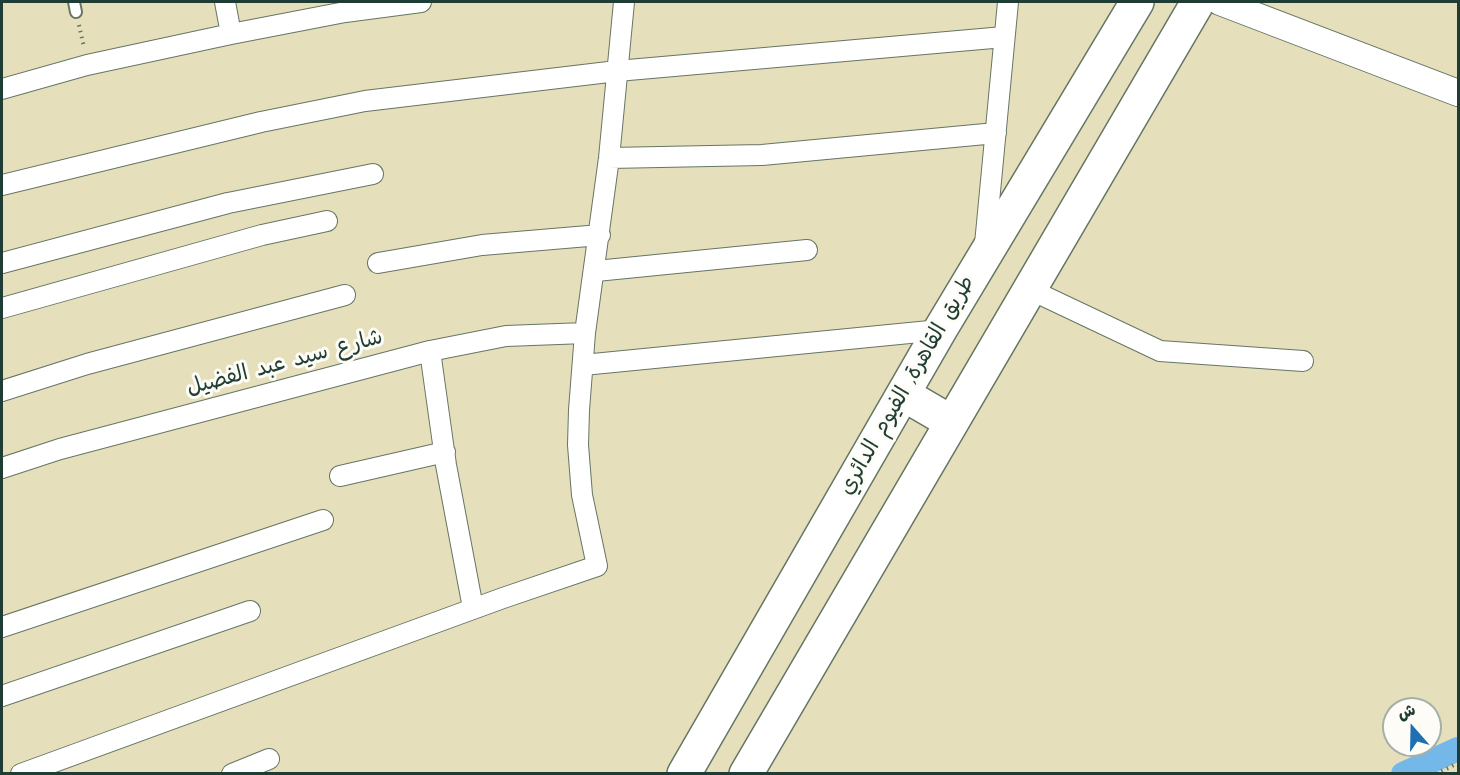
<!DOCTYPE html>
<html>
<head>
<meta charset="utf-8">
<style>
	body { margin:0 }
	#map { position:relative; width:1460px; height:775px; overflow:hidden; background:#e6dfbb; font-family:"Architects Daughter","Playpen Sans Arabic",sans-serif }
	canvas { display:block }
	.frame { position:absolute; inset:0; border:3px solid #1f3d34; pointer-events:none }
	.north { position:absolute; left:1382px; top:697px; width:60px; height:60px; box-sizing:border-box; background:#fdfcf7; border:2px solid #a4b0a9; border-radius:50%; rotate:340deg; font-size:16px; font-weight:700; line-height:24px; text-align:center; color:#1f3d34 }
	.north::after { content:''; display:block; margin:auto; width:21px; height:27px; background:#1f6fb2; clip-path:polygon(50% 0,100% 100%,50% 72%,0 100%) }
</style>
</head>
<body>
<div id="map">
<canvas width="1460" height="775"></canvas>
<div class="frame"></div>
<div class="north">ش</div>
</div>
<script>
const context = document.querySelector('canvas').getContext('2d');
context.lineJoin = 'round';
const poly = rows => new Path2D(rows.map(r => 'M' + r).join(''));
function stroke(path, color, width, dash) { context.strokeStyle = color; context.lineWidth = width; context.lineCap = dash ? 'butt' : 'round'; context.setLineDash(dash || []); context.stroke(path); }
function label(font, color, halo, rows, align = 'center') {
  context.font = font + ' "Architects Daughter","Playpen Sans Arabic",sans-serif'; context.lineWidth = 6; context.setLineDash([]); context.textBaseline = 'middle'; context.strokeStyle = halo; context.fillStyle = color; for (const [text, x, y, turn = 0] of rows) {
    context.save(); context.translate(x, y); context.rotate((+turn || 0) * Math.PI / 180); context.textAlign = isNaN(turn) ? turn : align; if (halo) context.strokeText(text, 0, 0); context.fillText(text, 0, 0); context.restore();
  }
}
const canal = poly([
	[1403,774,1458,749]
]);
const path = poly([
	[79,25,84,47],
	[1436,774,1458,763]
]);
const service = poly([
	[74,2,76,12]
]);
const minor = poly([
	[225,2,231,34],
	[2,89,87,65,231,34,345,12,421,2],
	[609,158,762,155,996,133],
	[2,185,261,122,365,101,617,71,1004,37],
	[985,244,1008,2],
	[2,263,228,203,373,174],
	[378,263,482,245,600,235],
	[596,271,807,250],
	[1029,289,1160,351,1303,361],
	[2,308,262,235,327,221],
	[430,351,446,465,473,608],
	[583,365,940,330],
	[2,391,87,364,345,295],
	[2,468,60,449,430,351,506,336,585,333],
	[340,476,445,452],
	[2,627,323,520],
	[2,696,250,611],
	[21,774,503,598,597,566,582,495,578,445,579,410,585,333,609,158,624,2],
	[232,774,269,759]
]);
const tertiary = poly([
	[1220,2,1458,93]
]);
const trunk = poly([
	[903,394,951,422],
	[684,774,940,330,1137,2],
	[746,774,1198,2]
]);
const streetNames = [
	["شارع سيد عبد الفضيل",285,364,-15],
	["طريق القاهرة, الفيوم الدائري",908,386,-60]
];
stroke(canal, '#74b8ea', 24);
stroke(service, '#657663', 14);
stroke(minor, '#657663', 22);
stroke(tertiary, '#657663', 28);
stroke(trunk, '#657663', 36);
stroke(path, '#657663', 4, [1.5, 4.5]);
stroke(service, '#fff', 10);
stroke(minor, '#fff', 20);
stroke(tertiary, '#fff', 26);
stroke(trunk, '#fff', 33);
label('22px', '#1f3d34', '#fdfcf7', streetNames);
</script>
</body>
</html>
